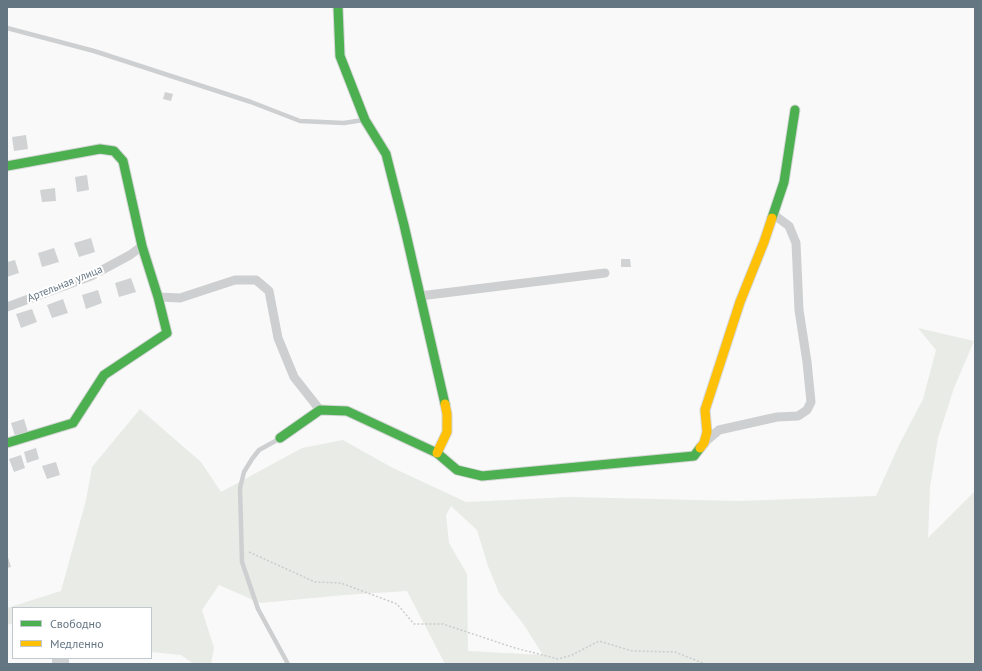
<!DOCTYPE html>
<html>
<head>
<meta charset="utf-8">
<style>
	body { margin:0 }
	#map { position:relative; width:982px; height:671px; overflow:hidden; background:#f9f9f9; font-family:"PT Sans",sans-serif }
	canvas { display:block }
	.frame { position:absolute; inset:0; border:8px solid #657683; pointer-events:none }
	.legend { position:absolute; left:12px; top:607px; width:140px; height:52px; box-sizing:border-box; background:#fff; border:1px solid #c1c8cd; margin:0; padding:5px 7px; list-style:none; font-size:12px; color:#657683 }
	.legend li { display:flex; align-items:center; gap:8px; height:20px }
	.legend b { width:20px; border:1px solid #c1c8cd }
</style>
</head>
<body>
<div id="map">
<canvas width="982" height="671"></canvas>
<div class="frame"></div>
<ul class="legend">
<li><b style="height:5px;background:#4caf50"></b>Свободно</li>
<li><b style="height:5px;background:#ffc107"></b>Медленно</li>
</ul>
</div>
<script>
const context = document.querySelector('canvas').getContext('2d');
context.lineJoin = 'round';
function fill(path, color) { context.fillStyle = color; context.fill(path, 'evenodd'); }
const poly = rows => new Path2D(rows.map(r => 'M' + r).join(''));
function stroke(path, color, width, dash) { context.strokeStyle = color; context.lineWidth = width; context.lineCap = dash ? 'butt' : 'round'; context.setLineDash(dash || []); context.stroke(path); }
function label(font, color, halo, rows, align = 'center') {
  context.font = font + ' "PT Sans",sans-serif'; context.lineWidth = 4; context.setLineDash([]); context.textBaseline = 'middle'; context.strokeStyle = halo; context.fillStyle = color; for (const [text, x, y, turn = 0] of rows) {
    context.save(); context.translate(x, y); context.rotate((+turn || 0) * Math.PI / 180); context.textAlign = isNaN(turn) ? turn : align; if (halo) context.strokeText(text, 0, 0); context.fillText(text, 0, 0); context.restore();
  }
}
const green = poly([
	[918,328,974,341,954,388,938,438,930,487,928,538,975,491,975,664,445,664,407,591,344,595,260,603,219,585,202,610,214,648,211,664,194,664,181,655,151,652,151,608,13,608,13,623,7,625,7,608,61,591,86,500,92,467,140,409,201,462,221,492,302,448,343,440,391,467,466,502,570,497,739,501,876,496,899,445,923,399,936,350],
	[451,506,477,530,488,566,499,593,524,625,543,655,468,651,467,574,449,543,446,515]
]);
const building = poly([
	[165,92,173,94,171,101,163,99],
	[26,135,28,149,14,151,12,137],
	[87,175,89,190,77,192,75,177],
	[55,188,56,201,42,202,40,190],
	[91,238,95,252,79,257,74,243],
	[54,248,59,262,42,267,38,253],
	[621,259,630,259,631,267,621,267],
	[15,260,19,273,7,277,7,262],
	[131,278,136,292,119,297,115,283],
	[98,290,102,303,86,309,82,295],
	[63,299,68,313,52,318,47,305],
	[32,309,37,322,21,328,16,314],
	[24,419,28,432,15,436,11,423],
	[36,448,39,459,27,463,24,452],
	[21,455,25,468,14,472,9,459],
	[56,462,60,475,47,479,42,466],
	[7,554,11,567,7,568],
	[52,658,69,658,69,664,52,664]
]);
const path = poly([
	[249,552,315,582,341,583,397,604,414,624,443,624,515,648,558,659,572,655,599,641,632,651,675,652,705,664]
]);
const lane = poly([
	[7,28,94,51,251,102,300,121,344,123,363,120],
	[279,439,259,450,252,459,244,472,240,488,242,562,258,609,288,664]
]);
const street = poly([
	[420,296,605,273],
	[158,297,180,298,235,280,256,280,269,291,278,338,294,377,320,410],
	[7,307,91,276,130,255,142,246],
	[705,442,719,430,777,417,798,416,807,410,811,402,807,362,799,310,796,243,789,226,773,214]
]);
const fast = poly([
	[338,7,340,56,365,120,386,154,404,225,445,404],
	[7,166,100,149,114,151,123,161,142,246,158,297,167,333,104,375,73,423,7,443],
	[772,218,784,182,795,110],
	[280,438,320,410,347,411,437,453,457,470,482,476,694,456,700,448]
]);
const slow = poly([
	[700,448,704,443,707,432,705,410,740,302,764,242,772,218],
	[437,453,447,432,447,414,445,404]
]);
const streetNames = [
	["Артельная улица",65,284,-22]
];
fill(green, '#e8ebe6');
fill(building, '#d0d2d3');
stroke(fast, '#d5d6d7', 11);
stroke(slow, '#d5d6d7', 11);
stroke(path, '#cbcccd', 1.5, [2, 2]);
stroke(lane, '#cecfd0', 4.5);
stroke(street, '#cecfd0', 9);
stroke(fast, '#4caf50', 9);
stroke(slow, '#ffc107', 9);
label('11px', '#657683', '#fff', streetNames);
</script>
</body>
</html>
